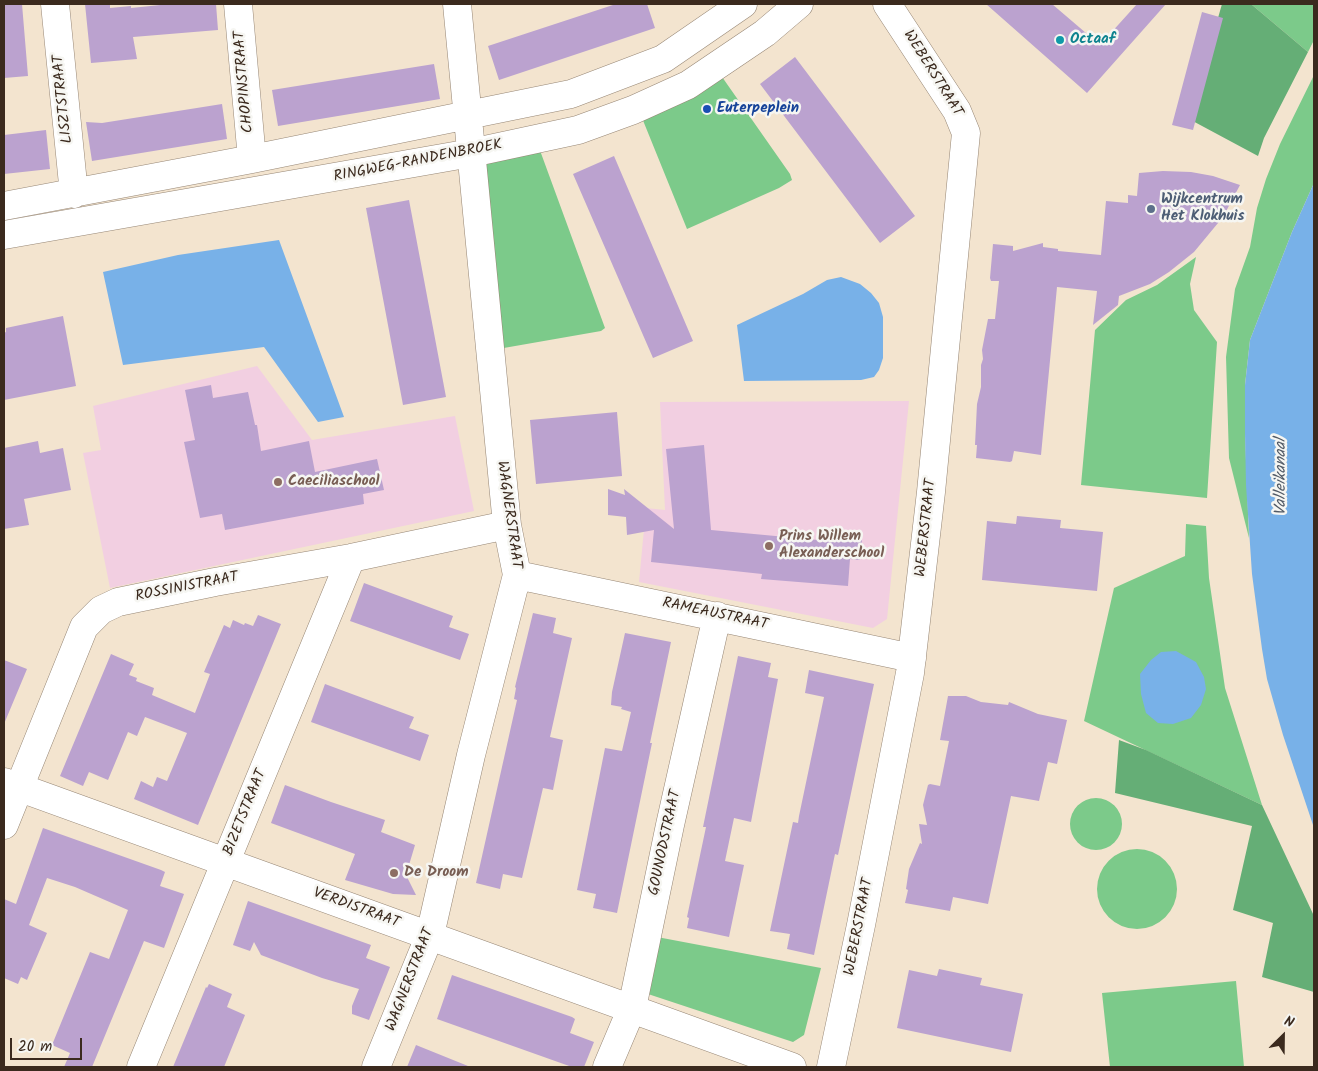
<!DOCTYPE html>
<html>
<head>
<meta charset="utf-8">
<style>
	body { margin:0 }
	#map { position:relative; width:1318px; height:1071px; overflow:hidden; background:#f3e4cf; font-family:Kalam,sans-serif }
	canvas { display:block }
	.frame { position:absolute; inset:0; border:5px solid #3b2a1e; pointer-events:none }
	.north { position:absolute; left:1258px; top:1011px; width:50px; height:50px; -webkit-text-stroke:4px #f6f6f2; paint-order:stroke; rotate:23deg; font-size:14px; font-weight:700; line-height:20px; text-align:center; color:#3b2a1e }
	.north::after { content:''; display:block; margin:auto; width:18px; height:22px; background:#3b2a1e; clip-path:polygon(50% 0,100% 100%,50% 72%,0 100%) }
	.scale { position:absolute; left:10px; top:1038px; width:72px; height:22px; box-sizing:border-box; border:2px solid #3b2a1e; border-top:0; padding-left:6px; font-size:15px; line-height:18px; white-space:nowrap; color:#3b2a1e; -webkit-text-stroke:4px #f6f6f2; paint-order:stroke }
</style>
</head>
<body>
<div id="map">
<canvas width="1318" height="1071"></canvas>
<div class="frame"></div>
<div class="north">N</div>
<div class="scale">20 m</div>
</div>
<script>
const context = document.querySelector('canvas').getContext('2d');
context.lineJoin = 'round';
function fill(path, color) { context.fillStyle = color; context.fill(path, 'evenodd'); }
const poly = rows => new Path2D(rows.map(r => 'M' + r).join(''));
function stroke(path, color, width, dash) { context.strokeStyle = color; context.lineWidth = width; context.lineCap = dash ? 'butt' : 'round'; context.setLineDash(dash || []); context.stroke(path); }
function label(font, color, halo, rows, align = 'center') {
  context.font = font + ' Kalam,sans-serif'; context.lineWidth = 5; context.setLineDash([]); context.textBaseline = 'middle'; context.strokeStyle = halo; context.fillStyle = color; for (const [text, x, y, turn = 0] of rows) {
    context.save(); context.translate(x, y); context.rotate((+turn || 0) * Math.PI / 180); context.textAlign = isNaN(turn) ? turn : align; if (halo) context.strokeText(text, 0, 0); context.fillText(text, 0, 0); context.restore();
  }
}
const built = poly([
	[257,366,312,440,455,416,474,511,110,588,83,453,101,450,93,406],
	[909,401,887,619,873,628,639,582,646,508,665,510,660,402]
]);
const green = poly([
	[1251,4,1314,4,1314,40,1308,52],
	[720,74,790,174,792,180,779,188,687,229,640,113],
	[1314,75,1314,183,1292,232,1250,340,1245,385,1245,434,1249,538,1229,458,1226,357,1235,289,1250,247,1257,208,1266,179,1280,144],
	[538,145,605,328,601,331,498,349,478,165],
	[1196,257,1190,284,1194,310,1217,342,1207,498,1081,485,1095,330,1126,300,1157,285],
	[1186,524,1206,526,1209,578,1225,688,1262,805,1084,721,1114,588,1185,556],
	'1070 824a26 26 0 1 1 52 0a26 26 0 1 1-52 0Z',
	'1097 889a40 40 0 1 1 80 0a40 40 0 1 1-80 0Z',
	[657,937,821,968,804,1035,793,1042,648,994],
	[1236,981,1244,1067,1110,1067,1102,993]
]);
const forest = poly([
	[1222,4,1251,4,1308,52,1264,138,1258,156,1189,119],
	[1119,740,1146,750,1262,805,1314,916,1314,992,1262,977,1273,923,1233,910,1252,826,1115,793]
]);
const water = poly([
	[1314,183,1314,828,1283,735,1267,679,1262,649,1252,574,1246,485,1245,434,1245,385,1250,340,1292,232],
	[279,240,344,417,318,422,264,347,123,365,103,272,178,255],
	[841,277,860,284,871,293,879,303,883,317,883,358,879,370,874,377,861,380,744,381,737,325,803,294,827,280],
	[1176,651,1196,662,1204,677,1206,689,1201,705,1191,718,1173,724,1158,723,1146,713,1141,694,1140,674,1151,660,1161,652]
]);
const building = poly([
	[4,4,22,4,28,76,4,78],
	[85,4,110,4,110,8,131,6,131,8,170,4,216,4,218,30,133,37,137,59,91,63],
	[616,4,647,4,655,28,499,80,488,46],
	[986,4,1052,4,1100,45,1137,4,1166,4,1087,93],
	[1202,12,1223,18,1193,130,1172,125],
	[795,57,915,216,880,243,760,84],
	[434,64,440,99,278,126,272,90],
	[222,104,227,139,92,161,86,122,102,123],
	[46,130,50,169,4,174,4,135],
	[614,156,693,341,653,358,573,174],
	[1163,171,1191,172,1213,176,1240,185,1223,217,1194,252,1169,272,1150,284,1119,296,1118,305,1093,325,1097,291,1057,287,1041,455,1014,451,1012,461,1010,462,976,458,977,445,975,445,977,404,981,387,981,365,983,359,982,350,988,319,995,319,999,281,991,281,990,278,993,244,1013,246,1013,251,1043,243,1043,247,1058,249,1058,251,1101,255,1106,201,1128,203,1128,195,1137,196,1139,173],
	[409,200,446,397,403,405,366,208],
	[63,316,76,386,4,400,4,333,6,332,6,328],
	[211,385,213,398,248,392,255,425,257,425,261,451,309,441,315,472,377,459,384,490,363,494,364,504,225,530,222,514,200,518,184,442,195,440,185,390],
	[617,412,622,476,536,484,530,420],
	[38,441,40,453,63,448,71,490,24,499,29,525,4,529,4,448],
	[704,445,711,530,829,541,829,537,862,540,860,560,850,559,848,586,761,579,762,574,651,562,654,530,627,535,626,517,608,515,608,489,625,495,624,489,674,529,666,449],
	[1017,516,1061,520,1060,528,1103,532,1097,591,982,580,987,521,1016,524],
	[364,583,453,616,449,627,469,634,460,660,350,621],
	[533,613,556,618,553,633,572,638,550,737,563,740,553,790,543,788,522,878,503,874,500,889,476,883,517,700,514,699,516,688,515,687],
	[258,615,281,624,198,825,134,799,141,781,153,787,157,777,167,781,187,733,145,717,137,736,128,732,108,780,89,772,83,786,60,776,111,654,134,664,129,675,137,678,136,681,154,688,152,695,195,713,210,674,204,672,224,625,230,628,233,620,244,625,245,623,253,626],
	[625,633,671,642,650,743,652,743,617,913,593,908,596,894,577,890,605,748,622,751,631,712,621,709,622,707,611,705,612,692],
	[738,656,771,663,768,677,778,679,751,822,734,818,725,861,744,865,729,937,687,928,689,918,687,917,706,827,703,827],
	[4,660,27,669,4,724],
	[809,670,874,684,838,855,835,854,814,955,787,949,790,934,770,931,793,822,798,823,799,816,824,697,805,693],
	[325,684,414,717,409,728,429,735,420,761,311,722],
	[948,696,966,696,981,702,1008,705,1009,702,1038,714,1067,720,1057,764,1048,762,1039,801,1011,796,988,904,953,897,950,911,905,903,908,890,906,889,909,869,920,843,922,844,919,824,927,825,923,805,928,785,930,784,940,786,949,741,940,740],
	[285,785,331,802,385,820,381,832,415,845,406,875,416,895,393,894,345,880,355,854,271,823],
	[43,828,161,870,165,872,160,886,184,894,164,948,144,941,92,1067,64,1067,70,1053,52,1045,90,952,109,959,128,910,75,887,47,878,29,925,47,933,27,980,21,977,18,984,4,978,4,899,16,904],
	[248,901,371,945,366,958,390,967,369,1020,352,1014,352,1006,359,989,322,978,261,955,254,942,250,951,233,945],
	[939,969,982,978,980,985,1023,994,1011,1052,897,1028,909,970,937,976],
	[452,975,572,1017,575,1019,570,1033,594,1042,584,1067,572,1067,437,1019],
	[209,984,232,994,227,1007,245,1015,224,1067,173,1067,206,987,207,988],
	[416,1045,468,1066,468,1067,407,1067]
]);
const minor = poly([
	[55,4,74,194],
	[238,4,252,159],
	[4,206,252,159,571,94,663,59,743,4],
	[517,575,912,658],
	[4,782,792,1067],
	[4,825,84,627,101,610,118,602,215,582,351,558,507,525],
	[141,1067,351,558],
	[376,1067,430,935,471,755,517,575,507,525,457,4],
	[607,1067,632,1008,670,825,717,616],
	[831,1067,861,925,910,673,931,492,966,133,957,111,887,4]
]);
const major = poly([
	[4,235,471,153,578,130,633,110,688,85,765,33,799,4]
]);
const markers = [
	[1060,40,5,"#0f9aa8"],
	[707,109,5,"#1a4fb4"],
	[1151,209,5,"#5c6f8a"],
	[278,482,5,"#8d6e63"],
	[769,546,5,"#8d6e63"],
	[394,873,5,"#8d6e63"]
];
const cultureNames = [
	["Octaaf",1070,40]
];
const streetNames = [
	["WEBERSTRAAT",932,74,58],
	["CHOPINSTRAAT",245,82,-95],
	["LISZTSTRAAT",64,99,-96],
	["RINGWEG-RANDENBROEK",418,162,-11],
	["WAGNERSTRAAT",508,515,82],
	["WEBERSTRAAT",927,528,-84],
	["ROSSINISTRAAT",187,588,-11],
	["RAMEAUSTRAAT",715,615,12],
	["BIZETSTRAAT",246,813,-68],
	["GOUNODSTRAAT",666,843,-78],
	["VERDISTRAAT",356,909,20],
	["WEBERSTRAAT",860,927,-79],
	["WAGNERSTRAAT",411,980,-69]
];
const transitNames = [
	["Euterpeplein",717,109]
];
const serviceNames = [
	["Wijkcentrum",1161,200],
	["Het Klokhuis",1161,217]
];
const educationNames = [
	["Caeciliaschool",288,482],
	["Prins Willem",779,537],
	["Alexanderschool",779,554],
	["De Droom",404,873]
];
const waterNames = [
	["Valleikanaal",1282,477,-90]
];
fill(built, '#f2cfe1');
fill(green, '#7cca8a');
fill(forest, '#65ae76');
fill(water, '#78b1e8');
fill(building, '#bba2cf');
stroke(minor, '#978776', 29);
stroke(major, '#978776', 29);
stroke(minor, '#fff', 28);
stroke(major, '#fff', 28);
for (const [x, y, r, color] of markers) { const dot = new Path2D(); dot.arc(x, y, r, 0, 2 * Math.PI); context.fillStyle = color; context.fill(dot); stroke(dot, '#f6f6f2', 2); }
label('bold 15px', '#0d838f', '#f6f6f2', cultureNames, 'left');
label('15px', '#3b2a1e', '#f6f6f2', streetNames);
label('bold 15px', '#164399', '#f6f6f2', transitNames, 'left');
label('bold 15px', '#4e5e75', '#f6f6f2', serviceNames, 'left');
label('bold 15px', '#785e54', '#f6f6f2', educationNames, 'left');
label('italic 16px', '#505965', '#f6f6f2', waterNames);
</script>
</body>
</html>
